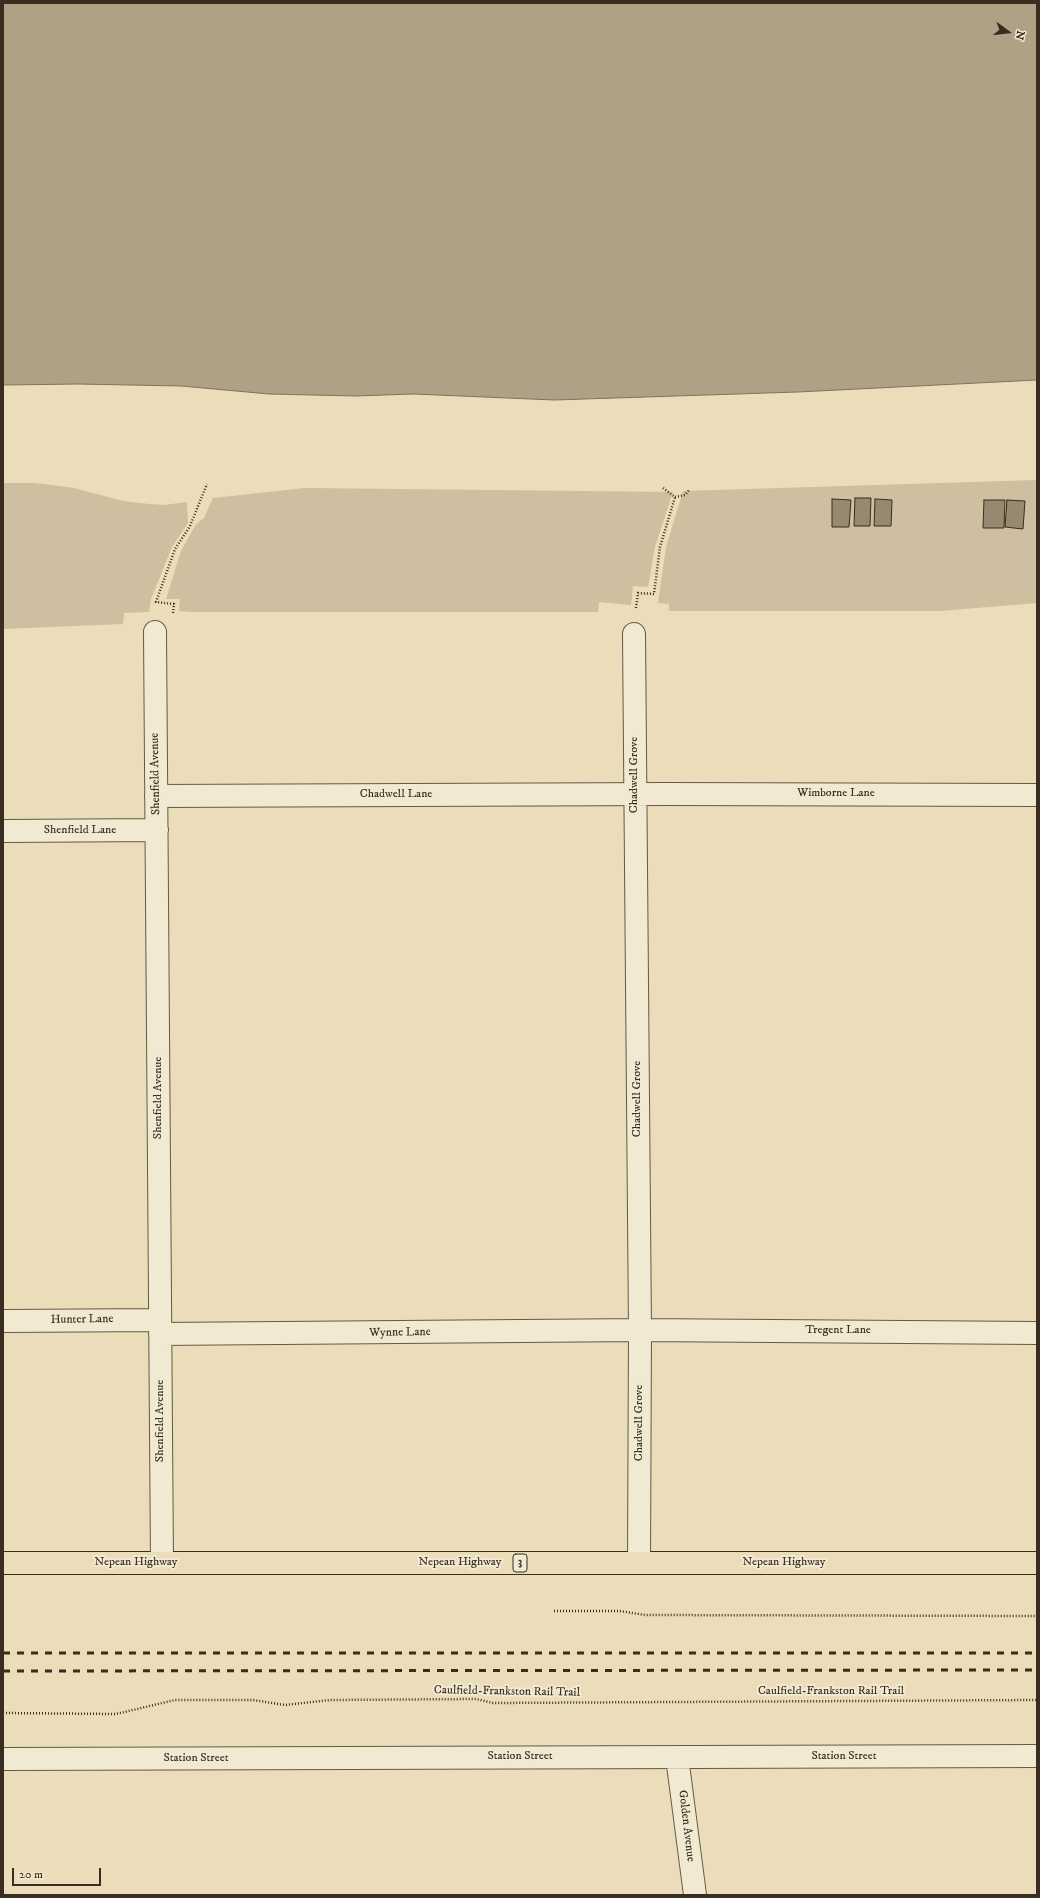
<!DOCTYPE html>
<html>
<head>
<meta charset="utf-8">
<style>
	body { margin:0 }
	#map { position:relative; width:1040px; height:1898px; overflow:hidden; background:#ebddb9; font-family:"IM FELL DW Pica",serif }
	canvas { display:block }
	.frame { position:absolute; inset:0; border:4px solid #382d20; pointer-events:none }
	.north { position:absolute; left:988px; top:12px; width:40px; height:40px; -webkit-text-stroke:3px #f2e9d2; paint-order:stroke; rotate:105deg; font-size:11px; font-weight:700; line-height:16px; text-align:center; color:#382d20 }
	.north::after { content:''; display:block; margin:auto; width:14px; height:18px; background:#382d20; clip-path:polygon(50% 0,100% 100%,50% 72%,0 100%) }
	.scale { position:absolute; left:12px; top:1868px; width:89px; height:18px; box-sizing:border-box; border:2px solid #382d20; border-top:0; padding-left:5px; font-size:12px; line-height:14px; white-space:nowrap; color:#382d20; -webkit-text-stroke:3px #f2e9d2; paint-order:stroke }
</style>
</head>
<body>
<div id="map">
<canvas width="1040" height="1898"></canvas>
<div class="frame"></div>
<div class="north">N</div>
<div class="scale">20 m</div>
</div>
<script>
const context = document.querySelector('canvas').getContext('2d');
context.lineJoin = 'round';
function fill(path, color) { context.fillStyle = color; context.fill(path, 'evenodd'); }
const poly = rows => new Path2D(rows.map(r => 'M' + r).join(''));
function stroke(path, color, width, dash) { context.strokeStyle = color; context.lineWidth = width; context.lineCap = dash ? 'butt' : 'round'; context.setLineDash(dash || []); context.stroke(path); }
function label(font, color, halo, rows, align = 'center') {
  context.font = font + ' "IM FELL DW Pica",serif'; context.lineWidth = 4; context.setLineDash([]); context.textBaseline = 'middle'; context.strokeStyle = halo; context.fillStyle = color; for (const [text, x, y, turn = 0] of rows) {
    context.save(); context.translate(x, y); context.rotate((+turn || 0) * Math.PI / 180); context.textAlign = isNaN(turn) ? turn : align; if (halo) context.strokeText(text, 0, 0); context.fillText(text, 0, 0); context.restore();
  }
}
const green = poly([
	[1037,480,1037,603,940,611,669,611,669,604,658,603,666,547,683,491],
	[3,483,35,483,74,488,123,501,149,504,164,505,187,502,188,523,172,547,151,599,149,612,124,613,123,624,3,629],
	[305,488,673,492,655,547,648,587,633,586,631,605,599,602,598,612,191,612,179,611,180,599,166,599,181,551,196,524,204,518,213,498]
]);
const water = poly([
	[3,3,1037,3,1037,380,798,392,554,400,414,394,355,396,269,394,181,386,78,384,3,385,3,3]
]);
const building = poly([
	[855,498,871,498,870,526,854,526,855,498],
	[832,499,851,500,849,527,832,527,832,499],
	[875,499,892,500,891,526,874,526,875,499],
	[984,500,1005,500,1004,528,983,528,984,500],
	[1007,500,1025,501,1023,529,1005,527,1007,500]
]);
const path = poly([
	[663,488,675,497,685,495,690,489],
	[636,608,638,593,654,594,660,547,675,497],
	[173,613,174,604,156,602,175,549,190,526,207,484],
	[554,1611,620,1611,645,1615,1037,1616],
	[3,1713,116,1714,175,1700,253,1700,285,1705,330,1700,476,1699,493,1703,1037,1700]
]);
const minor = poly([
	[155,632,162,1563],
	[634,634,640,1330,639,1563],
	[156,796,665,794,1037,795],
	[3,831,157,830],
	[3,1321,160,1320],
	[160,1334,640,1330,1037,1333],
	[677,1757,695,1895],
	[3,1759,1037,1756]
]);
const highway = poly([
	[3,1563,1037,1563]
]);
const rail = poly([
	[3,1653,1037,1653],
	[3,1671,1037,1670]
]);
const shields = [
	[520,1563,14]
];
const shieldNames = [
	["3",520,1563]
];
const streetNames = [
	["Shenfield Avenue",156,774,-91],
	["Chadwell Grove",635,775,-90],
	["Wimborne Lane",836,794],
	["Chadwell Lane",396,795],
	["Shenfield Lane",80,831],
	["Shenfield Avenue",159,1098,-90],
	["Chadwell Grove",638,1099,-90],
	["Hunter Lane",82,1320,-1],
	["Tregent Lane",838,1331],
	["Wynne Lane",400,1333,-1],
	["Shenfield Avenue",161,1421,-90],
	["Chadwell Grove",640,1423,-90],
	["Nepean Highway",136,1563],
	["Nepean Highway",460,1563],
	["Nepean Highway",784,1563],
	["Caulfield-Frankston Rail Trail",507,1692,1],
	["Caulfield-Frankston Rail Trail",831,1692],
	["Station Street",520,1757],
	["Station Street",844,1757],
	["Station Street",196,1759],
	["Golden Avenue",686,1826,83]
];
fill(green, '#cdbf9f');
fill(water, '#aea185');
stroke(water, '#7f735d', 1);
fill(building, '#958970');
stroke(building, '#382d20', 1);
stroke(minor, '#655946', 24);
stroke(highway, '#382d20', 24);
stroke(path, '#382d20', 2.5, [1, 2]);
stroke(minor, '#f2e9d2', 22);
stroke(highway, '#ebddb9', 22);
stroke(rail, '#382d20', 3, [7, 7]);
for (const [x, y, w] of shields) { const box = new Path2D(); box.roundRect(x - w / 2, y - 9, w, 18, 3); context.fillStyle = '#f2e9d2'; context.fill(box); stroke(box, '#382d20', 1); }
label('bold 11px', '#382d20', null, shieldNames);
label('12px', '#382d20', '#f2e9d2', streetNames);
</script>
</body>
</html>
